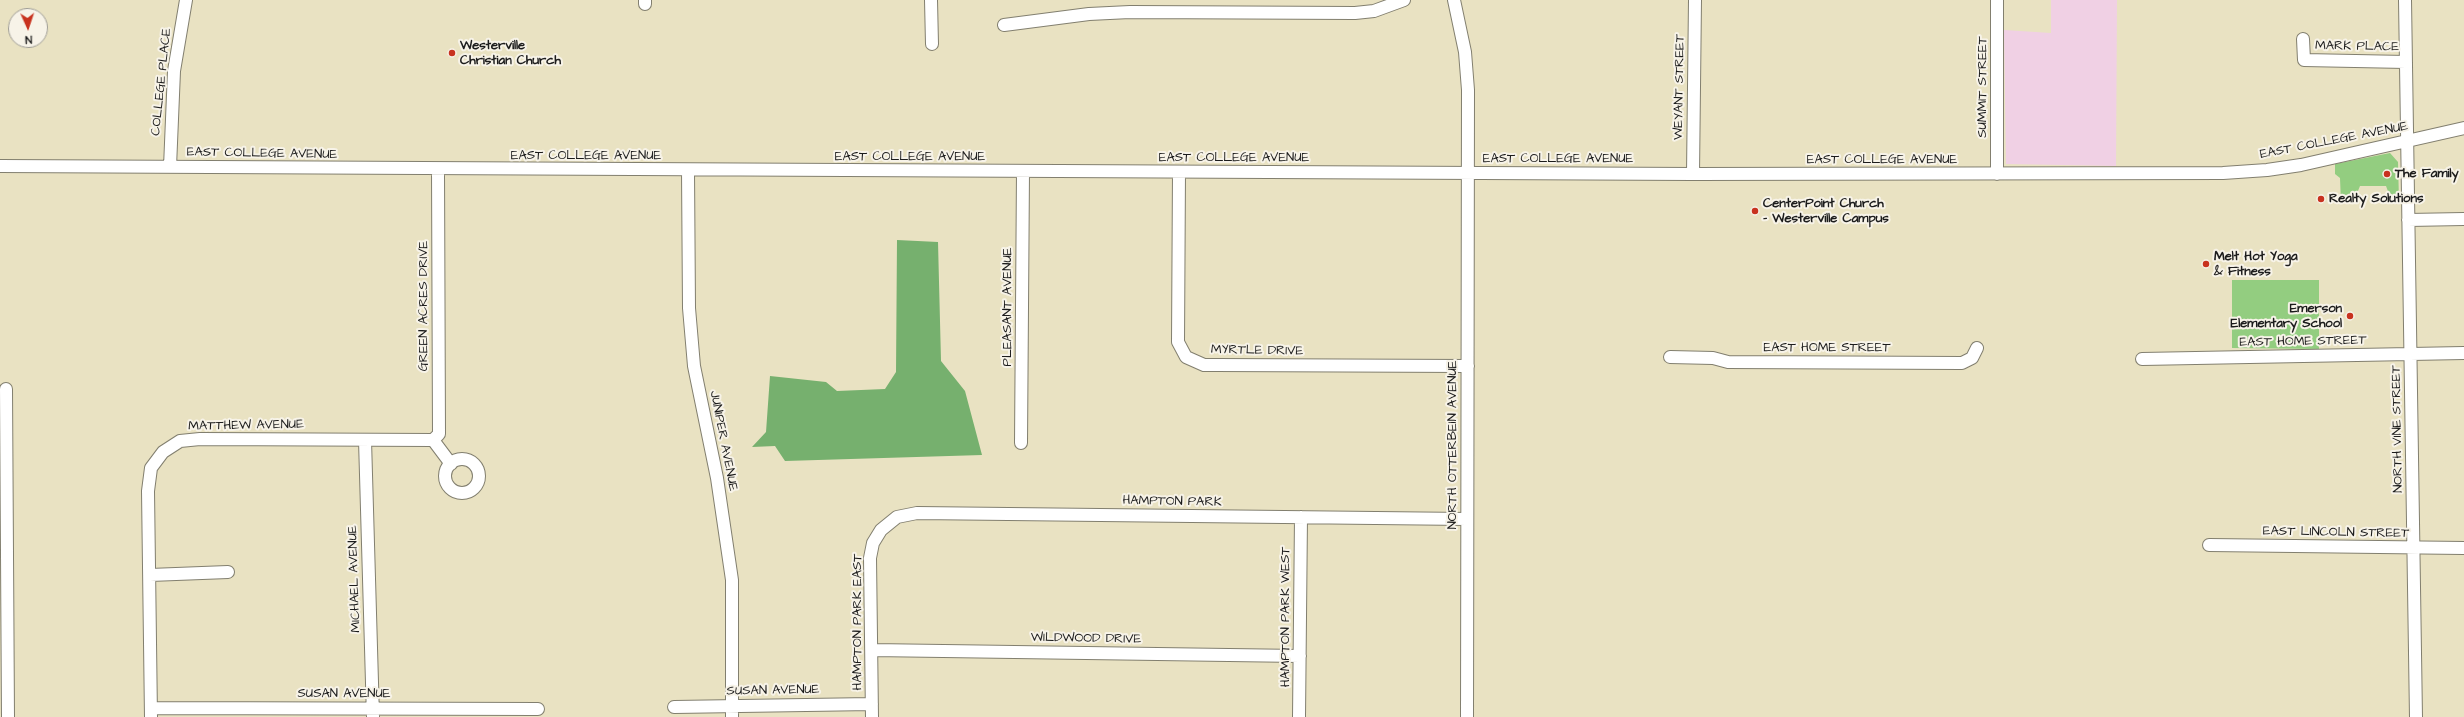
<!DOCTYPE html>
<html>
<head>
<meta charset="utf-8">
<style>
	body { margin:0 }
	#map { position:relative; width:2464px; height:717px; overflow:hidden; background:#e9e2c2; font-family:"Architects Daughter",sans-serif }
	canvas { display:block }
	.north { position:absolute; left:8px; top:8px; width:40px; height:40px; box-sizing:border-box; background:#f7f3e8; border:1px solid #9f9d96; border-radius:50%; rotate:177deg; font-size:11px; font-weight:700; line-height:16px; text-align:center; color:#1c1c1c }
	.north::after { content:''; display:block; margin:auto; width:14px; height:18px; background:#c8321e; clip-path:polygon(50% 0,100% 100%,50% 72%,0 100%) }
</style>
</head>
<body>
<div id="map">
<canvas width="2464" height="717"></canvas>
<div class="north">N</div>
</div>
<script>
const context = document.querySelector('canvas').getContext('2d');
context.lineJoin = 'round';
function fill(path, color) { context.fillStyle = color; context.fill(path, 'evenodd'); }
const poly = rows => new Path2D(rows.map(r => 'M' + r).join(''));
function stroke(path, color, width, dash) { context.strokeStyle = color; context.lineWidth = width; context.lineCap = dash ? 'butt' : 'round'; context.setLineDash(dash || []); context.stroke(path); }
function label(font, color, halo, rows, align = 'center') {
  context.font = font + ' "Architects Daughter",sans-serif'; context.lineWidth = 4; context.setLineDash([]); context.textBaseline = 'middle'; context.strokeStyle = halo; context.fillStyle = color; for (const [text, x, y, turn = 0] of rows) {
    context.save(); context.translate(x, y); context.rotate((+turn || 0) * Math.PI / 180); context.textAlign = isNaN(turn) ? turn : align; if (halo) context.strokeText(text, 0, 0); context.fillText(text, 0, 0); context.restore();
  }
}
const built = poly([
	[2051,0,2117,0,2116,166,2006,164,2004,30,2051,33]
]);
const green = poly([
	[2390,153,2398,162,2399,201,2392,202,2386,186,2360,186,2353,203,2341,203,2340,178,2335,174,2335,164],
	[2232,280,2319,280,2319,349,2232,348]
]);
const forest = poly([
	[897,240,938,242,941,361,965,391,982,455,785,461,775,446,752,447,766,432,770,376,826,382,837,391,885,389,896,372]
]);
const minor = poly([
	[645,0,645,4],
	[931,0,932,44],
	[1454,0,1465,52,1468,90,1467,717],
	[1997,0,1997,174],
	[2405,0,2416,717],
	[1004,25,1089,14,1130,12,1355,13,1374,11,1404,0],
	[2303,39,2304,60,2406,62],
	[0,166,1693,174,2223,173,2267,170,2301,165,2464,128],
	[170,167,174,71,186,0],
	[688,171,689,308,694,366,717,478,732,580,732,717],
	[1179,172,1178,342,1186,357,1204,365,1216,365,1468,366],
	[1693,174,1695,0],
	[2408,220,2464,219],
	[1670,357,1713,358,1728,362,1962,363,1972,358,1977,348],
	[2142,359,2464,353],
	[6,389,8,717],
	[365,440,373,717],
	[433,440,439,434,438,169],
	[433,440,451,464],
	[1021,443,1023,171],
	'445 476a17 17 0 1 1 34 0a17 17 0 1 1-34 0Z',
	[2209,545,2464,548],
	[150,575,228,572],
	[872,650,1300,656],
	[674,707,872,704],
	[151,708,538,709],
	[151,717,148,491,151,468,163,452,180,441,200,439,433,440],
	[872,717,870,558,873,543,881,530,897,517,917,513,1467,519],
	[1299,717,1301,517]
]);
const markers = [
	[452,53,4,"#c8321e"],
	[2387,174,4,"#c8321e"],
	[2321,199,4,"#c8321e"],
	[1755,211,4,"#c8321e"],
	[2206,264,4,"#c8321e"],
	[2350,316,4,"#c8321e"]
];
const poiNames = [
	["Westerville",460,46],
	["Christian Church",460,61],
	["The Family",2395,174],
	["Realty Solutions",2329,199],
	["CenterPoint Church",1763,204],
	["- Westerville Campus",1763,219],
	["Melt Hot Yoga",2214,257],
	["& Fitness",2214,272],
	["Emerson",2342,309,"right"],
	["Elementary School",2342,324,"right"]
];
const streetNames = [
	["MARK PLACE",2357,47,1],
	["COLLEGE PLACE",162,82,-84],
	["WEYANT STREET",1680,87,-89],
	["SUMMIT STREET",1983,87,-90],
	["EAST COLLEGE AVENUE",2334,141,-11],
	["EAST COLLEGE AVENUE",262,154,1],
	["EAST COLLEGE AVENUE",586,156],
	["EAST COLLEGE AVENUE",910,157],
	["EAST COLLEGE AVENUE",1234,158],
	["EAST COLLEGE AVENUE",1558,159],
	["EAST COLLEGE AVENUE",1882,160],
	["GREEN ACRES DRIVE",424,306,-90],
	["PLEASANT AVENUE",1008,307,-90],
	["EAST HOME STREET",2303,342,-1],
	["EAST HOME STREET",1827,348],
	["MYRTLE DRIVE",1257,351,1],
	["MATTHEW AVENUE",246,426,-1],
	["NORTH VINE STREET",2398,429,-91],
	["JUNIPER AVENUE",723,441,79],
	["NORTH OTTERBEIN AVENUE",1453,445,-90],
	["HAMPTON PARK",1172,502,1],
	["EAST LINCOLN STREET",2336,533,1],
	["MICHAEL AVENUE",355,579,-92],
	["HAMPTON PARK WEST",1286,617,-90],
	["HAMPTON PARK EAST",858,622,-90],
	["WILDWOOD DRIVE",1086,639,1],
	["SUSAN AVENUE",773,691,-1],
	["SUSAN AVENUE",344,694]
];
fill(built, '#f0d0e4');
fill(green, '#93cd80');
fill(forest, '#76b06e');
stroke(minor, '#827f6f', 14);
stroke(minor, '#fff', 12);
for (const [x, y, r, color] of markers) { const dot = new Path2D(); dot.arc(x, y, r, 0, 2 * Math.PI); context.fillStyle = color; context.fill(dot); stroke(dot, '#f7f3e8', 1.5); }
label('bold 13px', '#1c1c1c', '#f7f3e8', poiNames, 'left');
label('13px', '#1c1c1c', '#f7f3e8', streetNames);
</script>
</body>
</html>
